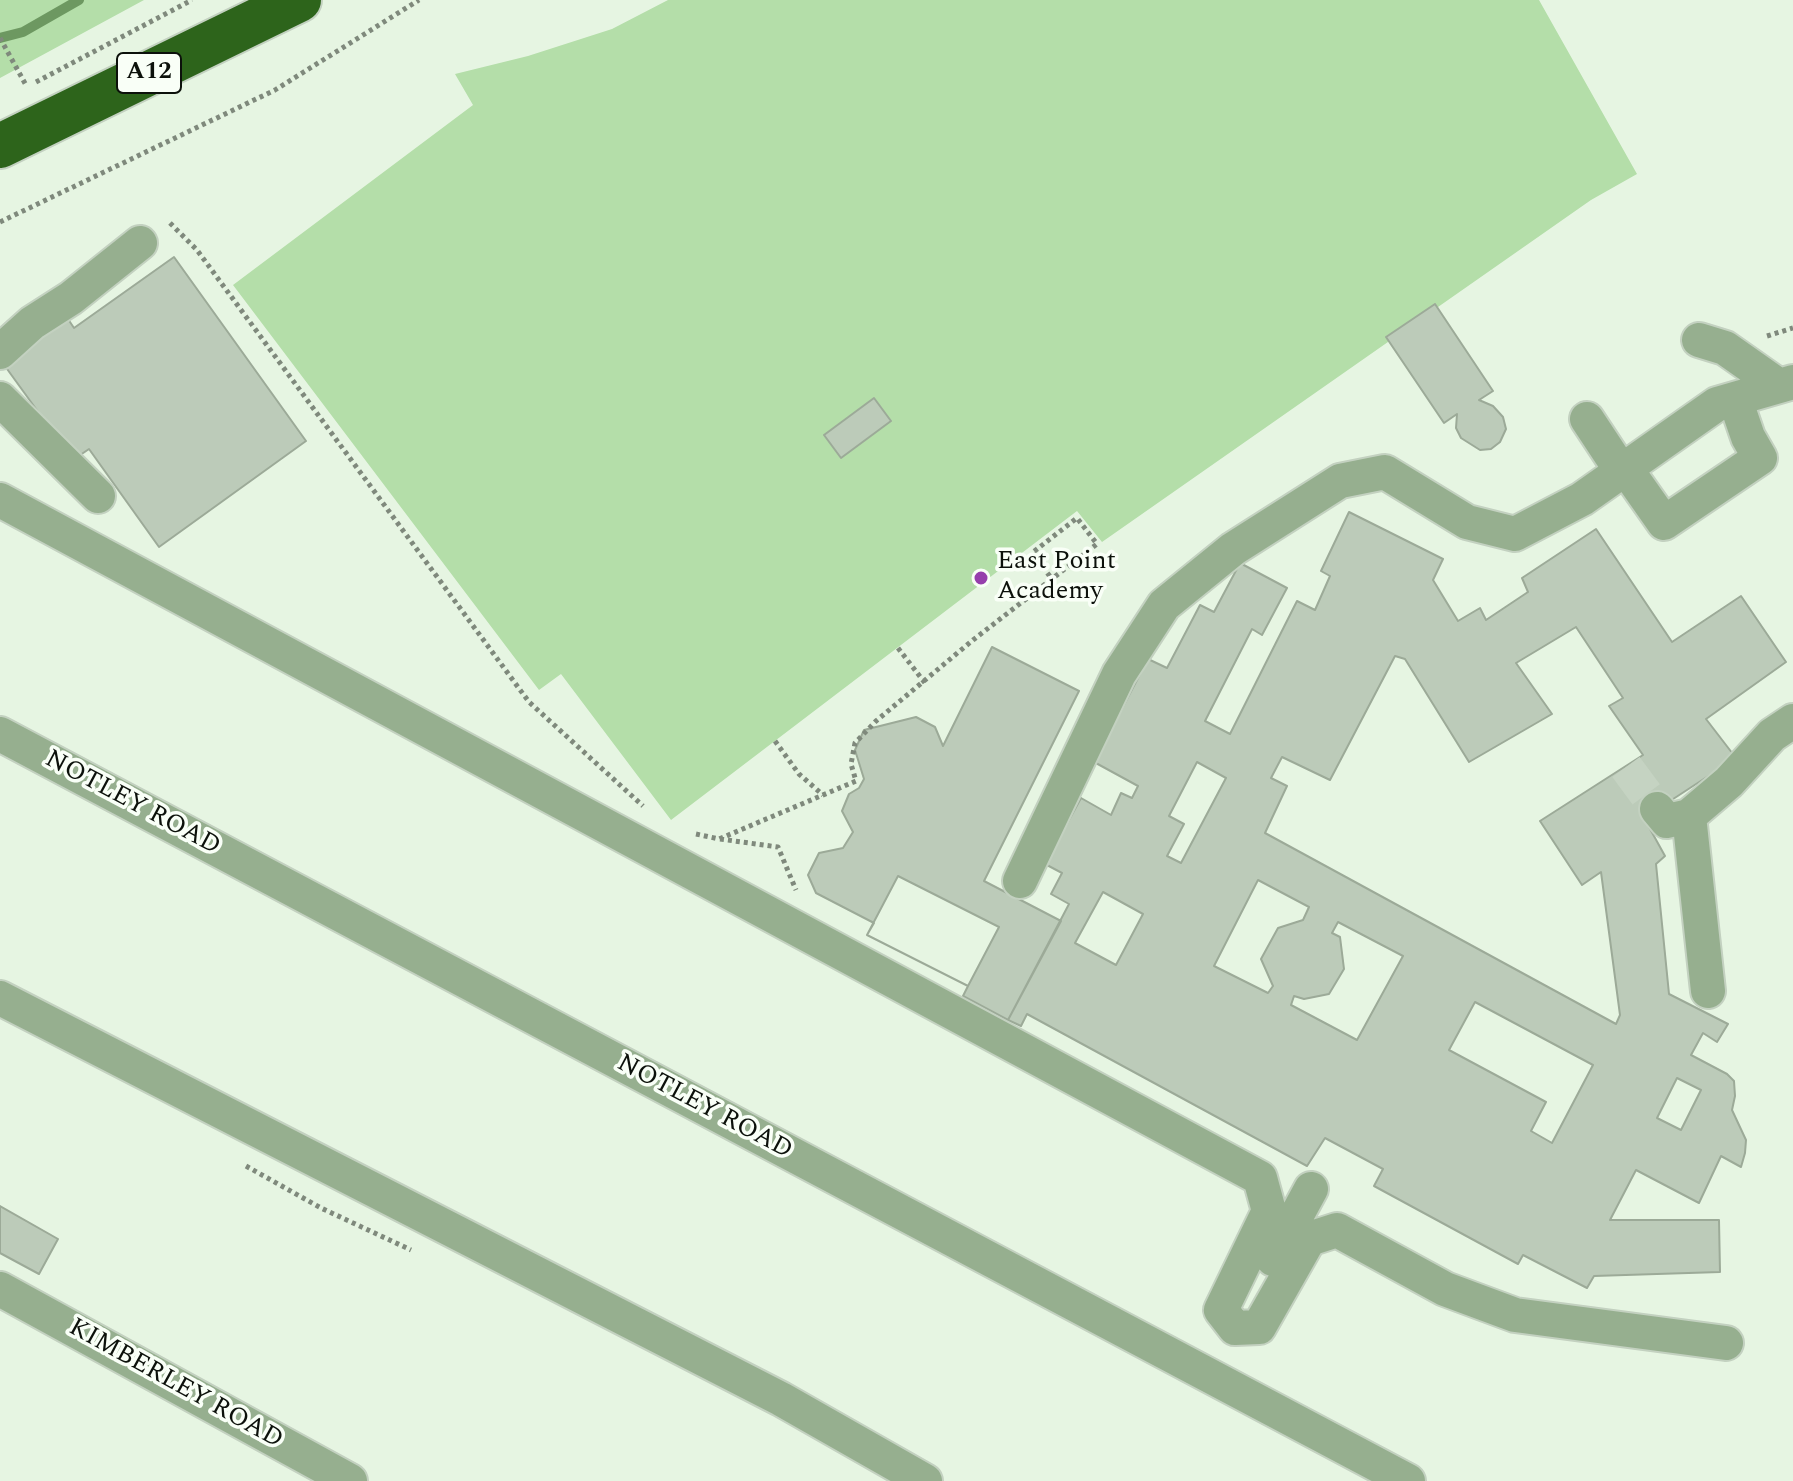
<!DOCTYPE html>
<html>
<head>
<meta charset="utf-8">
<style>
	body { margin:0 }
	canvas { display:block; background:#e6f5e2 }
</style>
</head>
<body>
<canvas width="1793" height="1481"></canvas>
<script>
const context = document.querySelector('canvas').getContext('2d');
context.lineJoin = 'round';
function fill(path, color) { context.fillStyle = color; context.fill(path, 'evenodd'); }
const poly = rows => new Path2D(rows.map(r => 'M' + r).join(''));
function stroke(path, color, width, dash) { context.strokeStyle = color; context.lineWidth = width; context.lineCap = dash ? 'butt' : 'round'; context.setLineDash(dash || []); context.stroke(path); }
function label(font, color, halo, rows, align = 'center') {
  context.font = font + ' Spectral,serif'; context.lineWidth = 7; context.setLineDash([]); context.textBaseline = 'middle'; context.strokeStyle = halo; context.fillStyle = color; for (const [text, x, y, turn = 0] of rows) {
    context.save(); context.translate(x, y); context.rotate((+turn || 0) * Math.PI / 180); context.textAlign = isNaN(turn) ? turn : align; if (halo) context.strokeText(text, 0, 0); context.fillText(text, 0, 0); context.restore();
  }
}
const green = poly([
	[0,0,144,0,0,78],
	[668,0,1539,0,1637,174,1591,200,1102,542,1077,511,671,820,561,674,539,690,233,285,473,105,455,74,528,56,612,29]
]);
const stream = poly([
	[0,38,23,32,79,0]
]);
const building = poly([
	[174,257,306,441,159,547,89,449,73,460,2,362,66,316,74,328,174,257],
	[1435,304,1493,391,1479,400,1493,406,1503,417,1506,429,1500,442,1491,449,1480,450,1461,438,1456,428,1457,414,1444,423,1386,337,1435,304],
	[874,398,891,421,841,458,824,435,874,398],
	[1349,512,1443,559,1433,580,1458,621,1480,608,1486,620,1528,592,1522,578,1596,529,1672,642,1741,596,1786,662,1706,719,1736,758,1644,818,1665,856,1656,864,1669,994,1728,1024,1717,1042,1703,1033,1691,1055,1727,1074,1734,1081,1735,1096,1732,1110,1746,1140,1745,1153,1741,1167,1721,1156,1699,1203,1636,1170,1610,1220,1719,1220,1720,1272,1594,1276,1587,1288,1523,1255,1518,1264,1374,1186,1383,1169,1325,1138,1307,1166,1027,1014,1021,1026,1008,1020,1069,904,1051,894,1062,873,1045,864,1081,798,1111,815,1121,793,1132,798,1138,786,1094,762,1148,659,1167,668,1200,605,1214,612,1240,563,1287,588,1262,635,1252,629,1205,721,1230,734,1297,601,1315,610,1330,576,1321,571,1349,512],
	[1576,627,1623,698,1609,706,1643,755,1540,821,1582,885,1601,872,1620,1015,1616,1024,1265,833,1287,786,1271,778,1282,757,1330,780,1395,656,1405,659,1469,762,1552,714,1516,663,1576,627],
	[1197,762,1226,778,1181,863,1167,856,1184,824,1169,816,1197,762],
	[1258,880,1309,907,1303,920,1278,928,1261,959,1273,986,1268,993,1214,966,1258,880],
	[1103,892,1143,914,1116,965,1075,943,1103,892],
	[1338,922,1403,956,1357,1040,1291,1005,1294,996,1304,999,1329,994,1344,969,1340,937,1332,933,1338,922],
	[1475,1002,1593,1065,1552,1143,1531,1131,1546,1102,1449,1050,1475,1002],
	[1677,1078,1701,1090,1681,1130,1657,1118,1677,1078],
	[992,647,1079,691,984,881,1061,921,1008,1020,963,996,968,986,867,935,874,923,816,893,808,875,819,853,843,848,853,832,842,811,849,794,859,788,864,779,855,750,864,730,916,717,935,727,943,746,992,647],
	[898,876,999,927,968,986,867,935,898,876],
	[0,1206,58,1239,39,1274,0,1253,0,1206]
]);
const minorTunnel = poly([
	[1626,767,1657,809]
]);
const path = poly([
	[0,38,27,87],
	[36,82,192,0],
	[0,222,275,90,419,0],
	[170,223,197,250,529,702,643,806],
	[1767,336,1793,328],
	[898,648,925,683],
	[775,741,799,774,823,795],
	[696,834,719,839,856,781,851,764,855,743,876,721,973,640,1097,544,1077,518,1032,553,1052,579],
	[720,839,778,847,796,890],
	[246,1166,321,1208,411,1250]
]);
const minor = poly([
	[1699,340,1725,348,1779,386],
	[0,352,32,323,71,298,140,243],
	[0,399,98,496],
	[1587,419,1622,472],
	[1626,469,1664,523,1760,458,1748,437,1735,399],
	[0,500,1260,1178,1269,1211,1221,1310,1235,1328,1259,1327,1309,1239,1337,1230,1445,1289,1515,1315,1726,1343],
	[0,734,1408,1481],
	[1657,809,1667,821,1689,816],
	[1020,881,1119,674,1164,605,1233,549,1340,481,1385,472,1467,522,1515,534,1582,499,1717,404,1793,382],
	[1708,991,1689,816,1729,782,1772,735,1793,721],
	[0,998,781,1399,925,1481],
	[1273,1259,1311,1189],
	[0,1289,350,1481]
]);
const highway = poly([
	[0,146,299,0]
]);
const markers = [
	[981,578,8,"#963fac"]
];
const shields = [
	[149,73,64]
];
const shieldNames = [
	["A12",149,73]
];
const poiNames = [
	["East Point",997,563],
	["Academy",997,593]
];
const streetNames = [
	["NOTLEY ROAD",132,804,28],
	["NOTLEY ROAD",704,1108,28],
	["KIMBERLEY ROAD",175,1385,29]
];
fill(green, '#b4dea9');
stroke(stream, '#6d9861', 10);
fill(building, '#bccbb9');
stroke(building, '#9caa98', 2);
stroke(minorTunnel, '#c5d3c2', 34, [34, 17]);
stroke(minor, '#c3d1c0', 38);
stroke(highway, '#c3d1c0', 48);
stroke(path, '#7f897c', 5, [4, 4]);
stroke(minor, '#96af8f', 34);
stroke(highway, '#2d641b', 44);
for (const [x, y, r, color] of markers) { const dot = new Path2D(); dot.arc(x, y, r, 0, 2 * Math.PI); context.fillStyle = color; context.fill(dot); stroke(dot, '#f9fff7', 3); }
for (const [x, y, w] of shields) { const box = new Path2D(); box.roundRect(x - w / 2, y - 20, w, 40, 6); context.fillStyle = '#f9fff7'; context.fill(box); stroke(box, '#0c110b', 2); }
label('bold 24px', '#0c110b', null, shieldNames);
label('26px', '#0c110b', '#f9fff7', poiNames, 'left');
label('26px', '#0c110b', '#f9fff7', streetNames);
</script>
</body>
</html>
